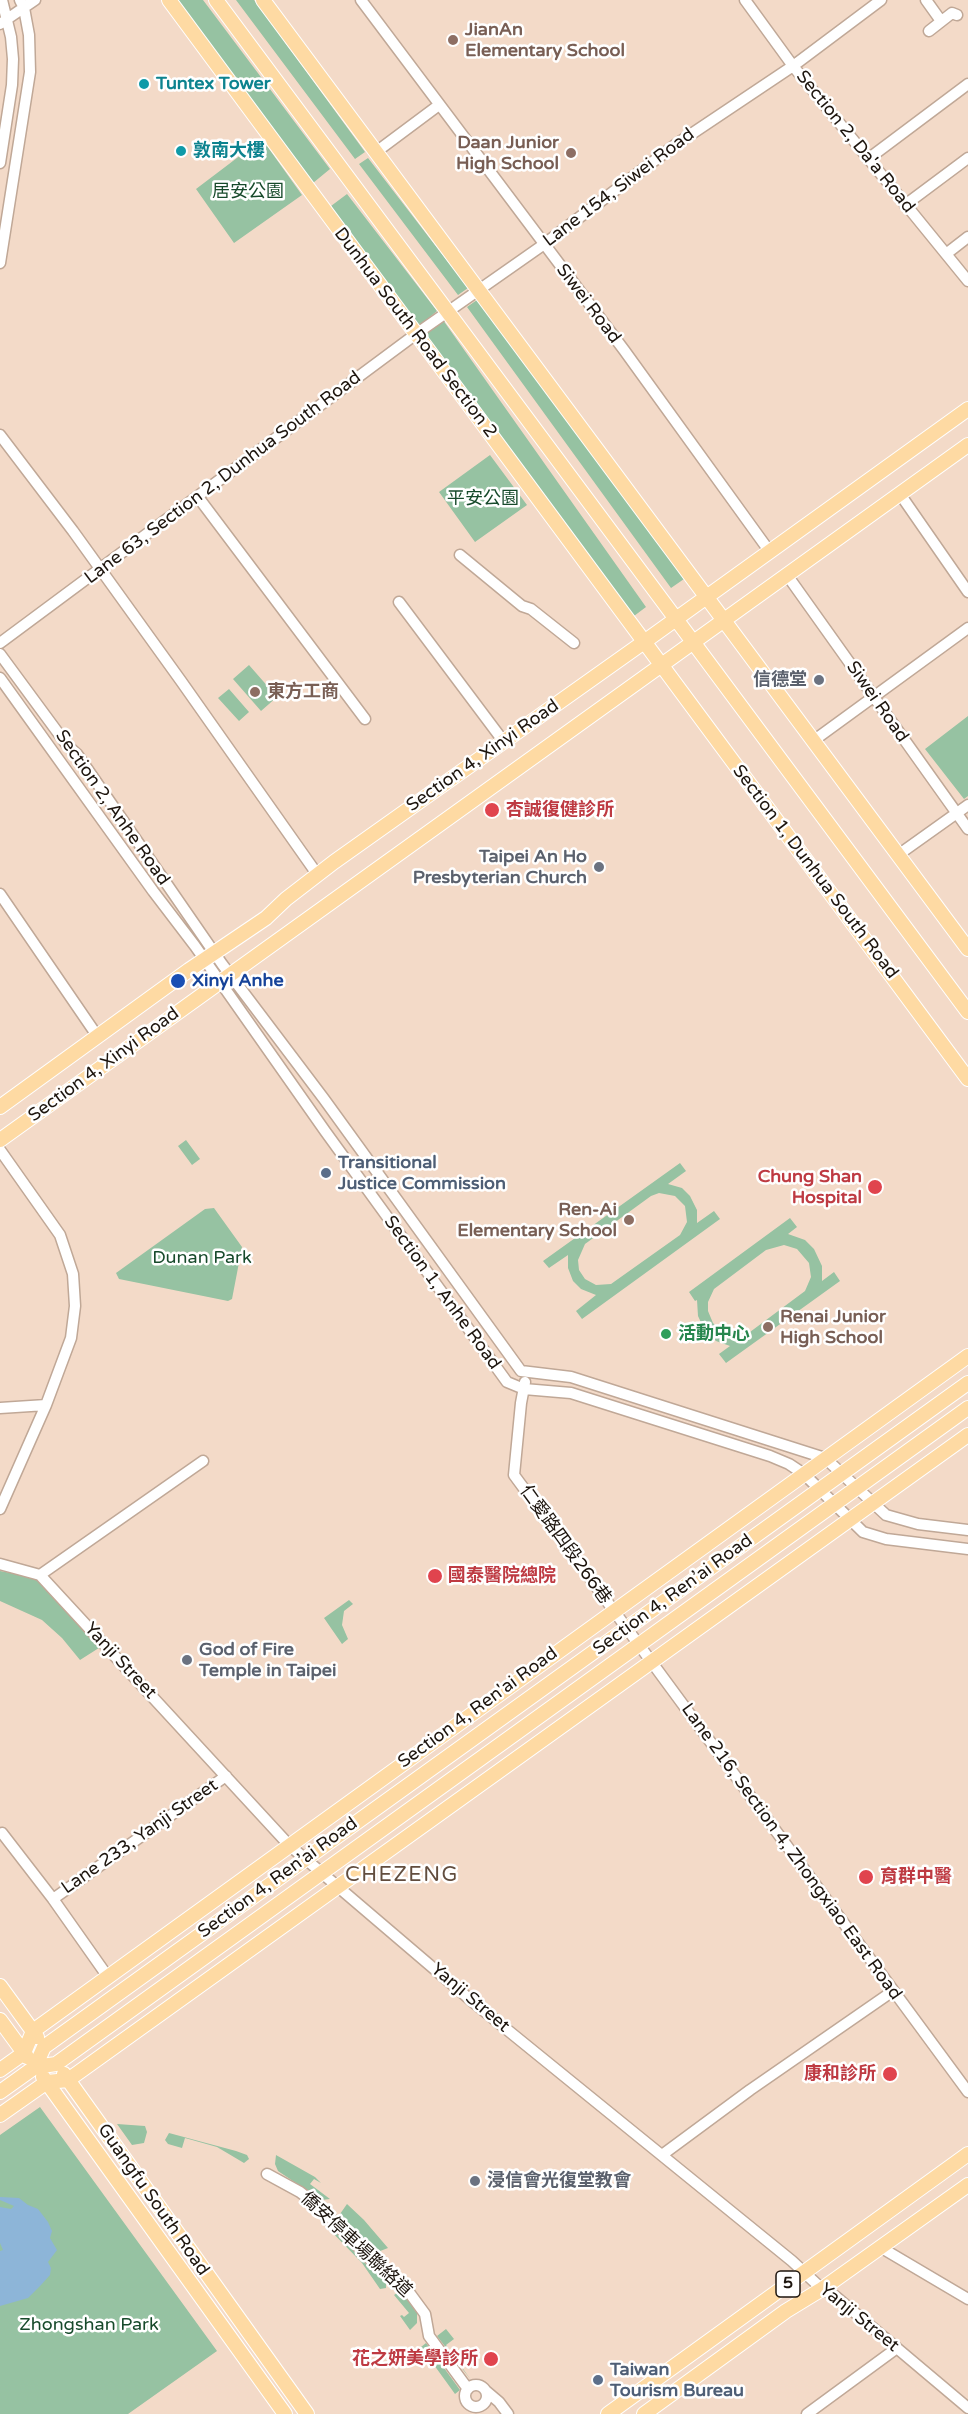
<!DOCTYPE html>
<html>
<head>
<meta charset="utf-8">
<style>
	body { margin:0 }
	canvas { display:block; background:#f3dac8 }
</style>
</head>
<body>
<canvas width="968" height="2414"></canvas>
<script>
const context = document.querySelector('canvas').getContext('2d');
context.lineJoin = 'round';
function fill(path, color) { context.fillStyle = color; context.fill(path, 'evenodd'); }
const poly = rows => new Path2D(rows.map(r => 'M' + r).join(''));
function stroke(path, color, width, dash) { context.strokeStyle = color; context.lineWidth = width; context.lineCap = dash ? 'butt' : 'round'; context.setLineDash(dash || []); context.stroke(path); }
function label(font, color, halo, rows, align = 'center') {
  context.font = font + ' "Varela Round","Noto Sans TC",sans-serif'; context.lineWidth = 5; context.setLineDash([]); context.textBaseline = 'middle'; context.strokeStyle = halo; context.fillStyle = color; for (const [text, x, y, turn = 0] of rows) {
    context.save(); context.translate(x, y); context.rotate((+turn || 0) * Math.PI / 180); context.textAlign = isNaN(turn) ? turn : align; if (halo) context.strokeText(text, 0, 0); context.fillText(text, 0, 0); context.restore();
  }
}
const green = poly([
	[178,0,203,0,330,169,313,183],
	[236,0,254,0,365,152,355,159],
	[262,139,302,195,234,243,196,189],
	[368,158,468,288,458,295,359,164],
	[347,194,437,311,418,327,331,206],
	[477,300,684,579,671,588,467,307],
	[443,320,646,607,634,616,424,336],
	[490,455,527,505,475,542,439,492],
	[249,665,277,697,261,711,233,679],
	[229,689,249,712,239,721,218,698],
	[968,716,968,796,964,799,925,749],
	[186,1140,200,1159,192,1165,178,1146],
	[680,1163,686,1171,668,1184,682,1188,690,1196,697,1210,697,1223,714,1211,720,1219,582,1319,576,1311,596,1295,581,1289,573,1281,568,1268,568,1255,549,1268,543,1261],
	[659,1193,675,1196,685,1206,687,1222,680,1235,611,1284,596,1285,585,1279,579,1270,578,1260,585,1244,651,1196],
	[214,1208,242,1247,232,1299,228,1301,119,1279,116,1273,205,1209],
	[790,1218,797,1227,788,1234,805,1240,814,1249,822,1266,822,1281,834,1272,840,1281,726,1363,719,1354,730,1346,716,1341,704,1329,698,1316,697,1300,695,1301,689,1292],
	[784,1245,797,1249,809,1263,811,1277,805,1291,750,1332,736,1335,720,1330,713,1323,708,1311,708,1302,714,1289,766,1250],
	[0,1571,38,1578,102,1646,80,1660,62,1638,42,1620,0,1601],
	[349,1600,353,1604,344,1611,342,1625,348,1639,342,1644,324,1618],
	[40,2107,217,2351,128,2414,0,2414,0,2135],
	[117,2124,145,2126,147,2132,144,2143,132,2145],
	[169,2133,236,2151,247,2155,249,2159,244,2163,217,2147,185,2138,182,2148,168,2144,165,2140],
	[276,2155,315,2177,321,2183,314,2179,310,2184,330,2199,321,2200,278,2171,275,2164],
	[347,2204,364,2220,388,2248,375,2253,351,2229,340,2214],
	[327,2223,367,2265,386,2281,386,2288,380,2289,362,2263,325,2225],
	[397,2293,403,2294,417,2313,417,2323,410,2330,400,2316,402,2315,404,2317,409,2313,394,2295],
	[446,2329,454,2339,446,2345,471,2380,437,2336],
	[426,2343,460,2390,455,2394,421,2347]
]);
const water = poly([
	[0,2197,19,2198,28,2205,38,2209,48,2222,52,2231,50,2238,57,2250,48,2262,51,2268,50,2275,41,2285,28,2298,0,2306,0,2251,3,2250,0,2243,0,2207,11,2209,14,2206,0,2200]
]);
const minor = poly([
	[361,0,624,350,770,552],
	[745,0,793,66,968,281],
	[926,0,941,21],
	[0,24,35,0],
	[929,31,952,13,957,15],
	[376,152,439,105],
	[868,159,968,84],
	[0,163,12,85,13,59,11,37,2,0],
	[905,205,968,158],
	[946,254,968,237],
	[0,263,30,72,29,35,24,8,20,0],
	[0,435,73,531,181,681,317,874],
	[900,494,968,592],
	[198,497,365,719],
	[460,555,522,606,531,609,574,643],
	[787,575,968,829],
	[399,602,504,742],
	[0,643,416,334,543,245,675,145,793,66,881,0],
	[0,654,67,745,77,754,222,964,324,1099,521,1371,571,1377,825,1458,886,1515,918,1524,968,1530],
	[0,678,153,891,195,946,325,1131,507,1382,524,1389,571,1393,770,1456,789,1464,804,1474,863,1532,886,1539,968,1549],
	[813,741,968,628],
	[898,855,968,805],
	[0,894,98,1037],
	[0,1150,60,1235,73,1274,75,1306,71,1338,46,1405,0,1509],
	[525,1382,521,1403,514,1475,968,2092],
	[0,1408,46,1405],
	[0,1564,40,1575,289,1845,473,2002,792,2261,822,2289,835,2296,968,2408],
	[40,1575,203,1461],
	[2,1833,53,1899,108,1977],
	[53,1899,226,1776],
	[662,2155,750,2090,893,1991],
	[267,2174,300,2192,322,2209,374,2263,403,2284,425,2314,429,2336,468,2389],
	[880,2247,968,2299],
	'465 2396a11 11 0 1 1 22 0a11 11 0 1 1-22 0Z',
	[486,2391,499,2402,508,2414],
	[807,2414,897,2348]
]);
const major = poly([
	[169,0,968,1079],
	[216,0,968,1012],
	[263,0,968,949],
	[0,1107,189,970,266,918,286,899,334,862,644,642,968,409],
	[0,1140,968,445],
	[0,1986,37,2037],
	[0,2020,27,2057],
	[35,2067,44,2047,968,1383],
	[0,2070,24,2053,33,2031,968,1356],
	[64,2074,307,2414],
	[43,2077,285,2414],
	[0,2092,35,2067,56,2064,968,1408],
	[0,2115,47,2082,68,2080,82,2070,968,1435],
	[608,2414,968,2154],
	[644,2414,786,2311,822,2289,968,2185]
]);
const markers = [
	[453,40,6,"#8d6e63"],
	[144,84,6,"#0f9aa8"],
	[181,151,6,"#0f9aa8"],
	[571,153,6,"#8d6e63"],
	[819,680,6,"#6b7280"],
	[255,692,6,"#8d6e63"],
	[492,810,8,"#e0444e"],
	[599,867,6,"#6b7280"],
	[178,981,8,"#1a4fb4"],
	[326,1173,6,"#5c6f8a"],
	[875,1187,8,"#e0444e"],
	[629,1220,6,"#8d6e63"],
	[768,1327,6,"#8d6e63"],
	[666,1334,6,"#2e9e5b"],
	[435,1576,8,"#e0444e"],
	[187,1660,6,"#6b7280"],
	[866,1877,8,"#e0444e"],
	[890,2074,8,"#e0444e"],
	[475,2181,6,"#6b7280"],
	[491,2359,8,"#e0444e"],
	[598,2380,6,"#5c6f8a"]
];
const shields = [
	[788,2284,24]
];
const shieldNames = [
	["5",788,2284]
];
const educationNames = [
	["JianAn",465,30],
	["Elementary School",465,51],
	["Daan Junior",559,143,"right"],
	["High School",559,164,"right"],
	["東方工商",267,692],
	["Ren-Ai",617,1210,"right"],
	["Elementary School",617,1231,"right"],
	["Renai Junior",780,1317],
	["High School",780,1338]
];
const cultureNames = [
	["Tuntex Tower",156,84],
	["敦南大樓",193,151]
];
const streetNames = [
	["Section 2, Da'a Road",855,142,51],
	["Lane 154, Siwei Road",619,188,-37],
	["Siwei Road",588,304,53],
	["Dunhua South Road Section 2",415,333,53],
	["Lane 63, Section 2, Dunhua South Road",223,478,-37],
	["Siwei Road",877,702,55],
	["Section 4, Xinyi Road",483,756,-35],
	["Section 2, Anhe Road",112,808,55],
	["Section 1, Dunhua South Road",815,872,53],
	["Section 4, Xinyi Road",104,1065,-36],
	["Section 1, Anhe Road",442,1293,54],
	["仁愛路四段266巷",565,1545,54],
	["Section 4, Ren’ai Road",673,1595,-36],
	["Yanji Street",120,1661,47],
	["Section 4, Ren'ai Road",478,1708,-36],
	["Lane 233, Yanji Street",140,1837,-35],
	["Lane 216, Section 4, Zhongxiao East Road",791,1852,54],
	["Section 4, Ren’ai Road",278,1878,-36],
	["Yanji Street",470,1998,40],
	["Guangfu South Road",153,2200,55],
	["僑安停車場聯絡道",356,2245,43],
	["Yanji Street",859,2318,39]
];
const parkNames = [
	["居安公園",248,192],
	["平安公園",483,499],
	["Dunan Park",202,1258],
	["Zhongshan Park",89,2325]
];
const worshipNames = [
	["信德堂",807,680],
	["Taipei An Ho",587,857],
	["Presbyterian Church",587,878],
	["God of Fire",199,1650,"left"],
	["Temple in Taipei",199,1671,"left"],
	["浸信會光復堂教會",487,2181,"left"]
];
const healthNames = [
	["杏誠復健診所",506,810],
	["Chung Shan",862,1177,"right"],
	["Hospital",862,1198,"right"],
	["國泰醫院總院",448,1576],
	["育群中醫",880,1877],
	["康和診所",876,2074,"right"],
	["花之妍美學診所",478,2359,"right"]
];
const transitNames = [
	["Xinyi Anhe",192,981]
];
const serviceNames = [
	["Transitional",338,1163],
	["Justice Commission",338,1184],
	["Taiwan",610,2370],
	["Tourism Bureau",610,2391]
];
const leisureNames = [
	["活動中心",678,1334]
];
const quarterNames = [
	["CHEZENG",402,1875]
];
fill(green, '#96c2a2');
fill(water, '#8db5d8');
stroke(minor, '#c0a897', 13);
stroke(major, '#fff', 16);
stroke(minor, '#fff', 10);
stroke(major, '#fedaa3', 14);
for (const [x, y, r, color] of markers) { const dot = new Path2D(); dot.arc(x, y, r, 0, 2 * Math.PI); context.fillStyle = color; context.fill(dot); stroke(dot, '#fff', 2); }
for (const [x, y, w] of shields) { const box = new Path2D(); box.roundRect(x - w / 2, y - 13, w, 26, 4.5); context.fillStyle = '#fff'; context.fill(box); stroke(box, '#1d150e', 1.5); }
label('bold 16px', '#1d150e', null, shieldNames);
label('bold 18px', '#785e54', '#fff', educationNames, 'left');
label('bold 18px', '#0d838f', '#fff', cultureNames, 'left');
label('18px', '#1d150e', '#fff', streetNames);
label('18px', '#174a2b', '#fff', parkNames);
label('bold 18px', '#5b616d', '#fff', worshipNames, 'right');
label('bold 18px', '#be3a42', '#fff', healthNames, 'left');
label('bold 18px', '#164399', '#fff', transitNames, 'left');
label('bold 18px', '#4e5e75', '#fff', serviceNames, 'left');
label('bold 18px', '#27864d', '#fff', leisureNames, 'left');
context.letterSpacing = '1.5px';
label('21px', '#624d3e', '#fff', quarterNames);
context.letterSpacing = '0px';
</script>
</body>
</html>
